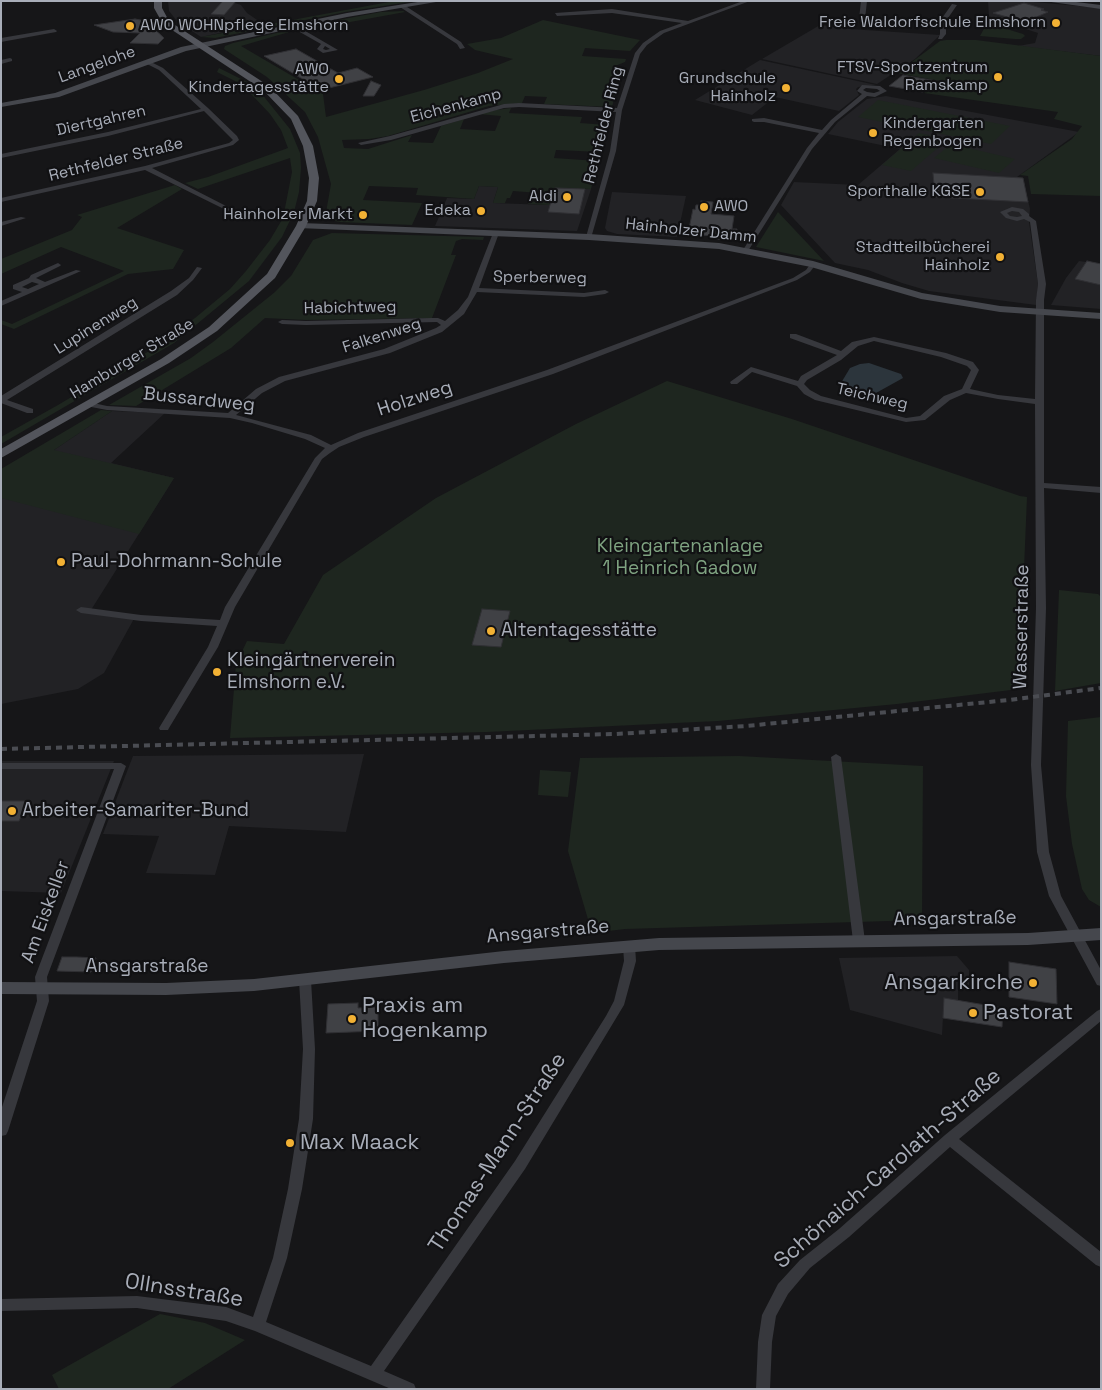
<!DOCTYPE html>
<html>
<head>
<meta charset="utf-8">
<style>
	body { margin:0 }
	#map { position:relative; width:1102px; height:1390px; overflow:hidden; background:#161618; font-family:"Space Grotesk",sans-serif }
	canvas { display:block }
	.frame { position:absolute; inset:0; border:2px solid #a8adb8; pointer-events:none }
</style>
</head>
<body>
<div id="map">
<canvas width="1102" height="1390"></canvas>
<div class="frame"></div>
</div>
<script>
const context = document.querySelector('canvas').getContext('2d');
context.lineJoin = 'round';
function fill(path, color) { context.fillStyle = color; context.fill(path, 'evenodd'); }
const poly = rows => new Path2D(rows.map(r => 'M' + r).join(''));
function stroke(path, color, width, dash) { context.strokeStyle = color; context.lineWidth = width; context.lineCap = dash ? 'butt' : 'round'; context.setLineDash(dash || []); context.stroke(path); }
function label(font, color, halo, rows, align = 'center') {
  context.font = font + ' "Space Grotesk",sans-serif'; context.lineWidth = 4.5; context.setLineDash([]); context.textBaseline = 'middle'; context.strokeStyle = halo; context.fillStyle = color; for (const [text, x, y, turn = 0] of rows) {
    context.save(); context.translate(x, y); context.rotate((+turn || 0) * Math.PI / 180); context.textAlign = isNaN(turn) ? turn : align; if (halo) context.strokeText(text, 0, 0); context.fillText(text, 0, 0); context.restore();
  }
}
const built = poly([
	[168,1,236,1,235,3,241,5,247,13,263,24,201,37,177,21,169,11],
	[988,1,1023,1,1101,8,1101,56,1018,46,1035,43,1038,33,989,17],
	[820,25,850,29,940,35,915,59,877,84,762,59],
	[760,60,876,85,858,87,856,89,859,95,839,111,775,97,752,115,695,100],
	[886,96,1079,132,1017,177,1023,178,1030,209,1029,222,1038,284,1036,305,929,291,902,283,868,270,835,263,781,205,794,182,858,185,900,149,828,134,838,122,867,99],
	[479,186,498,187,493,203,549,205,555,188,591,189,577,231,435,226,447,198,474,199],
	[612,192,686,196,677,237,617,234,607,231,605,228],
	[1079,261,1101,264,1101,309,1051,305,1066,278],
	[112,411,165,413,111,463,174,478,91,610,135,617,104,673,78,689,1,704,1,494,54,450],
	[364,754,346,832,229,826,215,875,146,873,159,836,103,834,133,756],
	[1,761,114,761,61,893,1,891],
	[957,956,969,970,969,989,958,990,958,1001,944,999,942,1035,850,1010,839,958]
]);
const green = poly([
	[394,1,415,1,345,12,215,38,201,37],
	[403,11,405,12,306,30,301,27,381,12],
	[543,20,640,40,630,51,585,48,582,56,626,59,625,62,615,66,622,69,612,107,544,104,547,97,525,96,522,103,489,106,388,136,369,139,342,140,344,148,368,149,412,135,408,142,433,143,441,126,464,119,460,129,495,131,501,116,479,114,496,110,511,108,509,113,582,117,580,123,608,125,601,152,556,150,554,158,598,161,591,189,555,188,549,205,528,204,529,201,536,202,539,193,513,191,510,198,507,198,505,203,493,203,498,187,479,186,474,199,416,195,418,188,369,186,363,200,422,203,412,225,339,222,325,218,331,184,318,137,305,112,267,77,224,49,225,46,233,43,294,29,296,30,241,46,323,94,326,117,424,90,478,73,513,59,475,50,467,44,501,38],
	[987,23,1023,34,1025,36,1021,39,1015,39,980,36],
	[946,40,976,40,1101,56,1101,196,1031,194,1028,176,1020,175,1072,139,1082,126,1054,119,1058,112,924,93,940,81,897,73,940,41],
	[219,68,249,83,261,93,290,129,300,153,301,168,299,192,294,212,282,237,249,281,174,343,1,444,1,437,58,405,156,347,195,318,230,289,246,271,270,240,283,218,292,172,290,158,198,189,185,183,208,177,288,148,281,130,270,114,252,95,239,83,217,72],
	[878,100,1010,126,991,144,858,117],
	[919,133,948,139,911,171,882,165],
	[951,144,1015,159,999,173,934,158],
	[175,185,182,189,117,228,184,250,173,269,128,274,14,329,1,324,1,320,12,324,124,271,61,247,1,274,1,259,72,230,82,217,77,215],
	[778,212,824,261,756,247],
	[332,233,484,237,483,240,462,239,456,241,451,255,456,255,432,318,306,320,265,318,231,348,136,406,109,405,191,358,213,342,275,292,291,276,313,240],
	[667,381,792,419,1020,496,1027,497,1019,689,897,704,718,721,487,732,230,738,236,664,247,641,284,644,323,575,436,498,576,424],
	[101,410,112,411,54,450,174,478,139,534,1,498,1,469],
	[1059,590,1098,594,1101,597,1101,683,1055,691],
	[1101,717,1101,907,1089,900,1082,889,1072,844,1066,796,1068,721],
	[739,756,923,766,922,920,625,929,592,933,568,851,580,758],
	[540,770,571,772,568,797,538,795],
	[160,1314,205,1323,245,1340,168,1389,59,1389,52,1375]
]);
const water = poly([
	[869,363,901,374,903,378,876,393,860,392,841,383,850,368,860,364]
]);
const building = poly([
	[223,1,236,1,224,15,211,14,223,1],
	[1024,3,1044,9,1041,10,1048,12,1025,22,993,13,1024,3],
	[135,19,146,21,164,38,158,44,130,43,140,33,113,32,94,25,135,19],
	[296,49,338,73,357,68,373,77,321,90,264,56,296,49],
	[903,75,919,78,937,81,923,92,889,86,903,75],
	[371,81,381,85,374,96,363,96,371,81],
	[933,173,1023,178,1028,202,935,197,933,173],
	[555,188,585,189,579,214,548,212,555,188],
	[701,201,713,202,711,214,734,216,732,229,737,229,736,240,713,239,713,236,688,234,693,209,695,210,696,205,701,205,701,201],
	[1087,261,1101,264,1101,285,1075,279,1087,261],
	[482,609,510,611,501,647,472,645,482,609],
	[1,801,28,801,19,821,1,821,1,801],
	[62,957,77,957,96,958,91,972,57,971,62,957],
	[1009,962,1056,969,1057,1004,1009,997,1009,962],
	[944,998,1003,1008,1002,1027,943,1018,944,998],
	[358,1003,358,1008,378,1007,378,1031,326,1033,328,1004,358,1003]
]);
const street = poly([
	[743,1,750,1,664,33,647,45,640,54,622,110,616,151,591,238,586,237,610,151,616,112,519,107,504,108,391,140,361,145,358,143,390,136,504,104,519,103,617,108,635,53,643,43,660,31,682,23,612,13,557,16,555,13,612,9,688,21,743,1],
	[861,1,867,1,865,19,862,21,859,19,861,1],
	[952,4,957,5,946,21,946,34,942,39,938,39,940,34,940,21,952,4],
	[400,5,404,5,461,42,465,48,460,49,457,44,400,7,400,5],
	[291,25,295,25,338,50,323,53,317,49,321,44,291,27,291,25],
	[325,46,330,49,326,50,323,49,325,46],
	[54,29,57,31,56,32,1,42,1,38,54,29],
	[10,58,12,59,12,61,1,64,1,60,10,58],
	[147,60,163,68,208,108,237,136,239,140,233,145,152,168,226,206,235,214,235,216,231,216,222,208,145,170,1,202,1,198,145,166,229,143,233,140,204,111,108,136,1,158,1,154,108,132,201,109,159,70,145,63,145,61,147,60],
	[862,85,880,86,887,91,875,97,867,96,835,122,812,149,748,251,744,251,743,250,807,148,819,133,764,122,754,122,752,121,752,119,764,118,822,130,831,120,862,94,857,91,862,85],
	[866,88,877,89,880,91,874,93,867,92,863,90,866,88],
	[1012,207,1023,209,1029,214,1029,216,1036,221,1046,284,1044,300,1044,483,1101,487,1101,493,1044,488,1046,608,1041,765,1049,852,1061,896,1101,970,1101,986,1097,985,1049,896,1037,852,1031,765,1036,608,1035,404,998,399,966,393,950,400,925,420,906,422,815,400,804,394,797,386,752,372,737,384,731,384,730,382,751,367,798,381,801,376,837,355,790,338,790,334,796,334,841,351,852,342,874,337,946,353,973,362,979,370,970,389,998,395,1035,399,1036,300,1038,284,1030,222,1024,219,1017,221,1006,218,1000,212,1012,207],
	[1012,211,1019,212,1022,216,1017,217,1010,216,1007,213,1012,211],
	[874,341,941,357,967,366,971,370,962,389,944,396,920,416,906,418,821,396,810,390,804,384,807,380,841,360,858,346,874,341],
	[21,217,26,218,1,226,1,222,21,217],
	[496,231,499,233,479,288,584,293,605,290,609,292,605,294,584,297,477,292,464,314,442,332,390,353,285,381,262,393,236,415,311,435,331,445,358,433,547,370,793,278,806,270,811,263,816,264,810,272,797,280,553,374,364,437,339,447,330,453,322,459,235,607,218,647,169,728,168,730,160,730,159,728,208,647,217,626,141,621,81,613,76,610,81,607,141,615,220,620,225,607,315,458,325,448,305,439,252,423,230,418,107,410,86,406,85,404,89,402,107,406,228,413,256,389,279,377,384,349,436,328,441,325,437,322,306,325,282,324,278,322,282,320,306,321,431,318,438,318,445,321,458,310,468,297,493,233,496,231],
	[58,263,61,265,60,266,36,278,45,282,76,270,81,271,1,306,1,301,22,292,13,289,13,285,29,278,31,275,58,263],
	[32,282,39,284,28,289,22,287,32,282],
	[197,267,202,268,193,280,177,295,7,400,33,409,33,413,27,413,1,403,1,396,171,291,189,278,197,267],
	[836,754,841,757,865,941,863,944,859,945,855,944,853,941,831,757,836,754],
	[1,763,121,763,126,766,47,977,49,1001,8,1131,6,1135,1,1136,1,1110,37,1001,35,977,114,769,1,769,1,763],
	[629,942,633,943,635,946,636,961,624,1005,525,1169,384,1371,414,1384,416,1389,391,1389,255,1331,226,1321,137,1308,1,1311,1,1299,137,1296,226,1307,253,1317,273,1258,288,1189,299,1119,303,1049,299,980,301,977,305,975,309,977,311,980,315,1049,313,1119,302,1189,287,1258,266,1322,371,1366,515,1161,606,1016,614,1001,624,961,623,946,625,943,629,942],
	[1101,1009,1101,1021,959,1139,1101,1252,1101,1267,1096,1265,950,1147,849,1237,810,1268,788,1294,776,1316,772,1342,770,1389,756,1389,758,1342,762,1315,778,1284,800,1260,839,1229,945,1135,1097,1011,1101,1009]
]);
const secondary = poly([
	[424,1,442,1,347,17,186,51,59,97,1,107,1,103,55,93,181,47,347,13,424,1],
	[1044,1,1068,1,1101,5,1101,9,1044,1],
	[301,223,589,234,719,243,813,261,922,293,1000,306,1101,313,1101,319,1000,312,921,299,811,267,719,249,589,240,298,228,298,224,301,223],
	[1101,928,1101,940,1028,945,659,950,504,963,254,991,166,995,1,994,1,982,166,983,254,979,504,951,659,938,1028,933,1101,928]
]);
const primary = poly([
	[154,1,162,1,162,8,169,21,269,86,298,116,313,146,319,178,317,201,306,226,275,278,217,331,169,363,1,458,1,449,161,359,209,327,267,274,296,226,307,201,309,178,303,146,291,119,263,90,163,24,154,8,154,1]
]);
const rail = poly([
	[1,749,616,734,746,726,1009,700,1101,688]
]);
const markers = [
	[1056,23,5,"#f2b134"],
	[130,26,5,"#f2b134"],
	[998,77,5,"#f2b134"],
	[339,79,5,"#f2b134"],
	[786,88,5,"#f2b134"],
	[873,133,5,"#f2b134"],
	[980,192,5,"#f2b134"],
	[567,197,5,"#f2b134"],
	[704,207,5,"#f2b134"],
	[481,211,5,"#f2b134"],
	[363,215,5,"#f2b134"],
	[1000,257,5,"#f2b134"],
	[61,562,5,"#f2b134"],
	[491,631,5,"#f2b134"],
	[217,672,5,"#f2b134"],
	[12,811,5,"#f2b134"],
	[1033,983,5,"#f2b134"],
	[973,1013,5,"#f2b134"],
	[352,1019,5,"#f2b134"],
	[290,1143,5,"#f2b134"]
];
const farPoinames = [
	["Freie Waldorfschule Elmshorn",1046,23],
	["AWO WOHNpflege Elmshorn",140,26,"left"],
	["FTSV-Sportzentrum",988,68],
	["Ramskamp",988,86],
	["AWO",329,70],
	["Kindertagesstätte",329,88],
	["Grundschule",776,79],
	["Hainholz",776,97],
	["Kindergarten",883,124,"left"],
	["Regenbogen",883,142,"left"],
	["Sporthalle KGSE",970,192],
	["Aldi",557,197],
	["AWO",714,207,"left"],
	["Edeka",471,211],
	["Hainholzer Markt",353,215],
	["Stadtteilbücherei",990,248],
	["Hainholz",990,266]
];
const farStreetnames = [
	["Langelohe",97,65,-20],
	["Eichenkamp",456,106,-15],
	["Diertgahren",101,121,-13],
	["Rethfelder Ring",604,125,-76],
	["Rethfelder Straße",116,160,-14],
	["Hainholzer Damm",691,231,6],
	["Sperberweg",540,278,1],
	["Habichtweg",350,308,-1],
	["Lupinenweg",96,326,-32],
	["Falkenweg",382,336,-18],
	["Hamburger Straße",132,359,-31],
	["Teichweg",872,397,13]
];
const streetNames = [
	["Holzweg",415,399,-18],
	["Bussardweg",199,400,6],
	["Wasserstraße",1022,627,-89],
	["Am Eiskeller",46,912,-70],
	["Ansgarstraße",955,919,-1],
	["Ansgarstraße",548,932,-5],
	["Ansgarstraße",147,967]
];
const parkNames = [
	["Kleingartenanlage",680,547],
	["1 Heinrich Gadow",680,569]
];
const poiNames = [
	["Paul-Dohrmann-Schule",71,562],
	["Altentagesstätte",501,631],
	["Kleingärtnerverein",227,661],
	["Elmshorn e.V.",227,683],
	["Arbeiter-Samariter-Bund",22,811]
];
const nearPoinames = [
	["Ansgarkirche",1023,983,"right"],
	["Praxis am",362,1006],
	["Hogenkamp",362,1031],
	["Pastorat",983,1013],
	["Max Maack",300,1143]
];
const nearStreetnames = [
	["Thomas-Mann-Straße",498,1153,-57],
	["Schönaich-Carolath-Straße",888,1169,-41],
	["Ollnsstraße",184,1291,9]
];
fill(built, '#222225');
fill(green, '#1e261f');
fill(water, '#2c353c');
fill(building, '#404145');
stroke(building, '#303034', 1);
fill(street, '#37383d');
fill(secondary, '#45474d');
fill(primary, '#53555c');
stroke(rail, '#4a4c52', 4, [6, 5]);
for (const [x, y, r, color] of markers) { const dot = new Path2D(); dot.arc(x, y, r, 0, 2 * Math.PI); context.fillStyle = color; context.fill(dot); stroke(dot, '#111113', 2); }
label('16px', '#a8adb8', '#111113', farPoinames, 'right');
label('16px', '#a8adb8', '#111113', farStreetnames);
label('19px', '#a8adb8', '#111113', streetNames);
label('19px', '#7fa381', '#111113', parkNames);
label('19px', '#a8adb8', '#111113', poiNames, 'left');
label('22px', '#a8adb8', '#111113', nearPoinames, 'left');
label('22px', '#a8adb8', '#111113', nearStreetnames);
</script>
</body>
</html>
